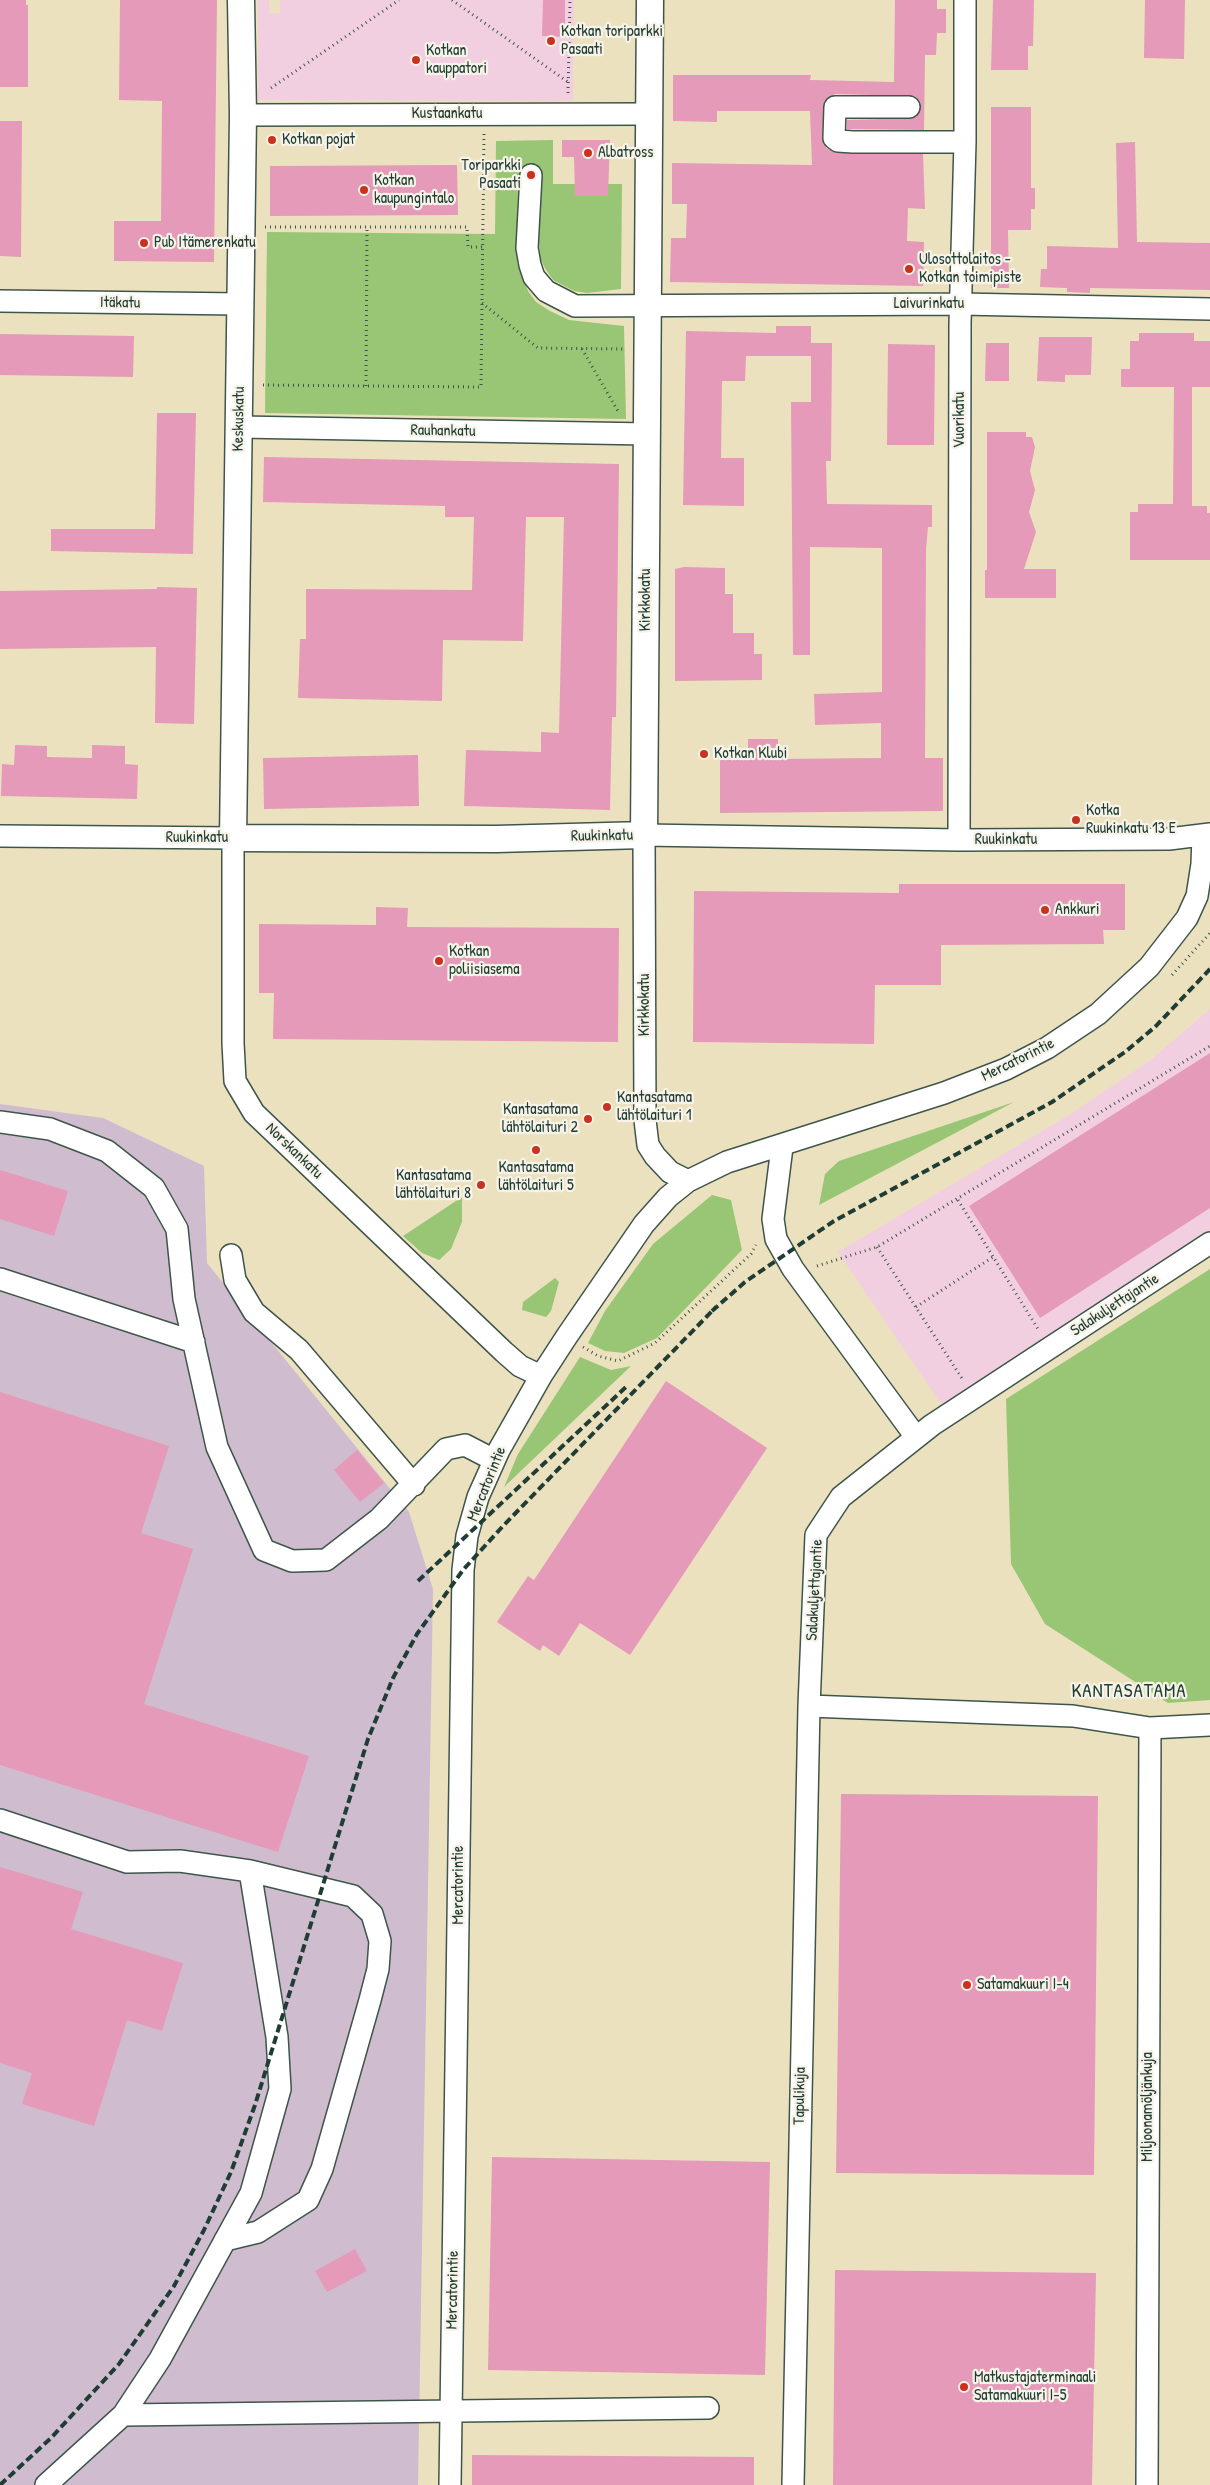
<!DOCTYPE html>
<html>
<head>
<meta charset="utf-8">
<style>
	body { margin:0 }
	canvas { display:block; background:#ebe1bf }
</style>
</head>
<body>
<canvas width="1210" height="2485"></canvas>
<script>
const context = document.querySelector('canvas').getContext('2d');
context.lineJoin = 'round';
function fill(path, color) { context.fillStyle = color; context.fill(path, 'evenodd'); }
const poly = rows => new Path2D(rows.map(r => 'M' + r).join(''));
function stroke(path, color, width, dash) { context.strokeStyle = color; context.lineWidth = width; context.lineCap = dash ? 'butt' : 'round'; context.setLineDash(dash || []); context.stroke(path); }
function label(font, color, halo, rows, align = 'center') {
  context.font = font + ' "Patrick Hand",sans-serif'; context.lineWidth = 4.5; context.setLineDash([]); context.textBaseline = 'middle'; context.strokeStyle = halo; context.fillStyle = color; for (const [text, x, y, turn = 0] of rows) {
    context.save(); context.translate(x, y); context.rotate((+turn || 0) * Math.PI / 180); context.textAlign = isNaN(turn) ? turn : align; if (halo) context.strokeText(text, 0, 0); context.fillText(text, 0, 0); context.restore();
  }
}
const built = poly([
	[258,0,269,0,269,13,280,13,280,0,543,0,543,36,565,37,565,0,574,0,573,101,258,100],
	[1210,1009,1210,1230,943,1407,838,1252,1069,1115,1148,1062]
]);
const industrial = poly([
	[0,1104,103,1118,204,1166,207,1263,409,1512,433,1589,418,2485,0,2485]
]);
const green = poly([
	[553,140,553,184,622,184,621,289,587,293,574,291,553,280,545,268,540,258,539,242,542,175,518,175,517,262,528,291,536,302,550,311,569,320,624,326,626,419,265,413,267,232,495,234,496,141],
	[1014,1102,819,1205,825,1174,839,1161],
	[712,1195,731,1200,742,1250,657,1338,624,1353,605,1351,588,1343,605,1311,653,1244],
	[462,1197,462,1222,451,1249,439,1260,422,1253,403,1236],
	[1210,1269,1210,1700,1168,1703,1045,1624,1011,1564,1006,1399],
	[555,1278,559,1282,551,1311,546,1317,522,1310,523,1302],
	[580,1357,611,1370,631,1366,504,1487,518,1454]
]);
const building = poly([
	[0,0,26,0,26,5,28,5,28,87,0,87],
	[120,0,217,0,214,262,114,261,114,221,161,221,162,101,119,100],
	[543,0,565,0,565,37,542,36],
	[895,0,937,0,937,9,946,9,946,33,937,33,936,55,925,55,924,130,847,129,847,120,915,118,921,107,920,101,915,96,835,94,824,101,822,138,826,148,837,153,923,154,925,209,908,208,907,241,924,242,923,286,670,282,671,238,686,238,687,204,672,204,672,163,812,165,810,111,717,111,717,122,673,121,673,75,811,75,810,80,894,82],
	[993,0,1034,0,1033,46,1028,46,1028,70,991,70],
	[1145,0,1185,0,1184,59,1144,58],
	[991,107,1031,107,1031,188,1035,188,1035,209,1031,209,1031,230,1008,230,1009,288,991,288],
	[0,121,22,121,21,257,0,256],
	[562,140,610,140,608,196,575,196,574,157,562,157],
	[1135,142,1137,242,1210,243,1210,290,1090,288,1090,293,1067,292,1067,288,1040,287,1041,269,1047,269,1047,246,1118,248,1116,143],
	[457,165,458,215,270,216,270,166],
	[776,326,811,326,811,343,832,343,831,461,826,461,827,504,932,505,932,527,928,527,926,549,925,758,943,758,943,811,720,813,720,760,748,760,748,739,778,739,778,759,881,758,881,723,815,725,814,694,882,692,882,548,810,547,810,655,793,655,791,402,811,402,811,356,746,356,745,381,722,381,721,458,744,458,744,506,683,505,686,331,776,333],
	[1139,333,1194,333,1194,341,1210,341,1210,387,1192,387,1192,506,1207,506,1207,513,1210,513,1210,560,1130,560,1130,512,1138,512,1138,504,1173,504,1174,387,1121,387,1121,369,1130,369,1130,341,1139,341],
	[0,334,134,336,133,377,0,375],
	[1039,337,1092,337,1091,375,1065,375,1065,382,1037,381],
	[986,343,1009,343,1009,381,985,381],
	[888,344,935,345,934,445,887,445],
	[157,413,196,413,193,554,51,551,51,529,155,529],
	[987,432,1026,432,1026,437,1032,437,1035,447,1030,471,1035,490,1029,512,1036,532,1024,569,1056,569,1056,598,985,598,985,570,987,570],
	[264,457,619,464,616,717,612,717,610,810,464,806,466,750,541,752,541,732,559,733,564,517,526,517,523,641,443,640,442,701,298,698,300,639,306,639,306,589,472,590,474,517,445,517,445,506,263,502],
	[684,567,725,568,725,594,733,594,733,633,754,633,754,654,762,654,762,680,675,681,675,569],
	[157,587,197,588,194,724,155,723,156,647,0,649,0,591,157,589],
	[15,745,47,746,47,757,92,758,92,745,125,746,125,764,138,765,137,799,1,796,2,764,14,765],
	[418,755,419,806,264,809,263,758],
	[899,884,1125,884,1125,930,1103,930,1104,944,941,945,941,985,875,985,874,1044,693,1042,694,891,899,893],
	[376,907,408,908,407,927,619,928,618,1042,273,1039,274,993,259,993,259,924,376,925],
	[1210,1053,1210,1208,1040,1318,969,1206],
	[0,1170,68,1191,54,1236,0,1219],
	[666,1381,767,1448,630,1655,580,1623,559,1656,543,1645,540,1651,497,1622,528,1576,534,1580],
	[0,1392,169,1446,141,1533,193,1549,144,1704,309,1756,278,1852,0,1765],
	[357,1450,384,1483,360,1502,334,1470],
	[841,1794,1098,1796,1094,2175,836,2173],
	[0,1867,83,1892,71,1929,183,1963,162,2031,127,2020,94,2126,22,2104,32,2073,0,2063],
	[492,2157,770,2162,765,2375,488,2370],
	[355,2249,367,2271,327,2292,315,2271],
	[835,2270,1096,2273,1092,2485,833,2485],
	[472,2455,754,2457,754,2485,472,2485]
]);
const path = poly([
	[452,0,568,82],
	[271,88,399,0],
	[568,93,570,0],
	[265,227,467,227,468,247,482,247],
	[482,303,538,348,625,349],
	[582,349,619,413],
	[263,385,481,387,484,134],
	[366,386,367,228],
	[1172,975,1210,933],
	[958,1200,1038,1329],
	[877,1247,963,1380],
	[817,1266,877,1247,1210,1046],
	[916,1307,993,1257],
	[583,1347,598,1356,618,1361,655,1343,751,1254,756,1245]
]);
const minor = poly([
	[909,107,835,107,834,138,838,141,853,142,965,142],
	[243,115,650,114],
	[531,175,527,248,530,265,534,277,546,291,575,306,961,304,1210,309],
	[0,301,240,304],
	[239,427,648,434],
	[0,836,233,838,233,1043,235,1081,254,1113,504,1352,520,1366,541,1376],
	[959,840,960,324,965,142,965,0],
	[0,1122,50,1129,107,1151,154,1188,177,1229,184,1299,217,1447,264,1550,292,1561,326,1560,379,1519,446,1449,465,1445,494,1460],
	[782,1147,773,1219,776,1239,793,1269,916,1437],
	[688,1181,670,1172,655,1156,648,1145,645,1120,644,835,959,840,1169,839,1210,834],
	[1210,1243,932,1425,841,1497,816,1535,809,1706,1073,1716,1150,1728,1210,1725],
	[231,1255,235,1280,254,1312,299,1350,414,1485],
	[0,1279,194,1342],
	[0,1820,127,1862,180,1861,250,1871,277,2037,280,2089,251,2193,160,2359,123,2415,46,2485],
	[225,2240,258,2232,308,2200,322,2169,370,2000,378,1969,380,1941,372,1914,353,1896,250,1871],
	[123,2415,708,2408],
	[450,2485,463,1570,467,1536,478,1497,499,1450,541,1376,567,1336,644,1224,668,1197,688,1181,727,1162,944,1093,1006,1069,1047,1048,1098,1014,1149,967,1187,918,1197,896,1202,864,1203,836],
	[793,2485,809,1706],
	[1147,2485,1150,1728]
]);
const major = poly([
	[241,0,243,115,233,838,496,839,644,835,650,0]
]);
const rail = poly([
	[712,1311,745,1282,834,1221,1052,1102,1125,1052,1155,1027,1210,969],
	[418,1581,626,1387],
	[0,2485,51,2438,119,2364,174,2286,204,2230,231,2172,255,2105,368,1739,393,1678,417,1634,463,1570,503,1526,716,1307]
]);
const markers = [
	[551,41,5,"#c8321e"],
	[416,60,5,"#c8321e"],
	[272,140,5,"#c8321e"],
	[588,153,5,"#c8321e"],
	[531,175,5,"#c8321e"],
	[364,190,5,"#c8321e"],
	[144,243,5,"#c8321e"],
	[909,269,5,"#c8321e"],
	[704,754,5,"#c8321e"],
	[1076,820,5,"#c8321e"],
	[1045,910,5,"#c8321e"],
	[439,961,5,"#c8321e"],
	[607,1107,5,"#c8321e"],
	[588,1119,5,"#c8321e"],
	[536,1150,5,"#c8321e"],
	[481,1185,5,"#c8321e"],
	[967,1985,5,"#c8321e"],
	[964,2387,5,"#c8321e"]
];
const poiNames = [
	["Kotkan toriparkki",561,32],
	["Pasaati",561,50],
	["Kotkan",426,51],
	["kauppatori",426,69],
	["Kotkan pojat",282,140],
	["Albatross",598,153],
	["Toriparkki",521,166,"right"],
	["Pasaati",521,184,"right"],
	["Kotkan",374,181],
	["kaupungintalo",374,199],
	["Pub Itämerenkatu",154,243],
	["Ulosottolaitos -",919,260],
	["Kotkan toimipiste",919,278],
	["Kotkan Klubi",714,754],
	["Kotka",1086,811],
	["Ruukinkatu 13 E",1086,829],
	["Ankkuri",1055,910],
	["Kotkan",449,952],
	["poliisiasema",449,970],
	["Kantasatama",617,1098],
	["lähtölaituri 1",617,1116],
	["Kantasatama",578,1110,"right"],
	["lähtölaituri 2",578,1128,"right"],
	["Kantasatama",536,1168,"center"],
	["lähtölaituri 5",536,1186,"center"],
	["Kantasatama",471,1176,"right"],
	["lähtölaituri 8",471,1194,"right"],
	["Satamakuuri I-4",977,1985],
	["Matkustajaterminaali",974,2378],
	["Satamakuuri I-5",974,2396]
];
const streetNames = [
	["Kustaankatu",447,114],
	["Itäkatu",120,303,1],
	["Laivurinkatu",929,304],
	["Keskuskatu",239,419,-89],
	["Vuorikatu",960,420,-90],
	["Rauhankatu",443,431,1],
	["Kirkkokatu",646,600,-90],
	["Ruukinkatu",602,836,-1],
	["Ruukinkatu",197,838],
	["Ruukinkatu",1006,840],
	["Kirkkokatu",645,1005,-90],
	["Mercatorintie",1018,1060,-26],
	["Norskankatu",294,1151,44],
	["Salakuljettajantie",1115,1305,-33],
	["Mercatorintie",487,1484,-68],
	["Salakuljettajantie",815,1590,-87],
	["Mercatorintie",459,1885,-90],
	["Tapulikuja",800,2096,-89],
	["Miljoonamöljänkuja",1148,2107,-90],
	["Mercatorintie",453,2290,-89]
];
const quarterNames = [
	["KANTASATAMA",1129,1692]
];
fill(built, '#f2cfe0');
fill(industrial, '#cfbdcf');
fill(green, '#99c674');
fill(building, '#e49ab8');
stroke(minor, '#3e5649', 24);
stroke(major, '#3e5649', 29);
stroke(path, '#3e5649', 3, [1, 4]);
stroke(minor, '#fff', 21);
stroke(major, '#fff', 26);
stroke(rail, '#1f3d34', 4, [8, 4]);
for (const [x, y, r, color] of markers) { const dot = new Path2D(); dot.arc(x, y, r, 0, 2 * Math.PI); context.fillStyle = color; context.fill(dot); stroke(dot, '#f7f3e8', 2); }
label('16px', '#1f3d34', '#f7f3e8', poiNames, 'left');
label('16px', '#1f3d34', '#f7f3e8', streetNames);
context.letterSpacing = '1px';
label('19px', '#1f3d34', '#f7f3e8', quarterNames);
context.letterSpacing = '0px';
</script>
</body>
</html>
